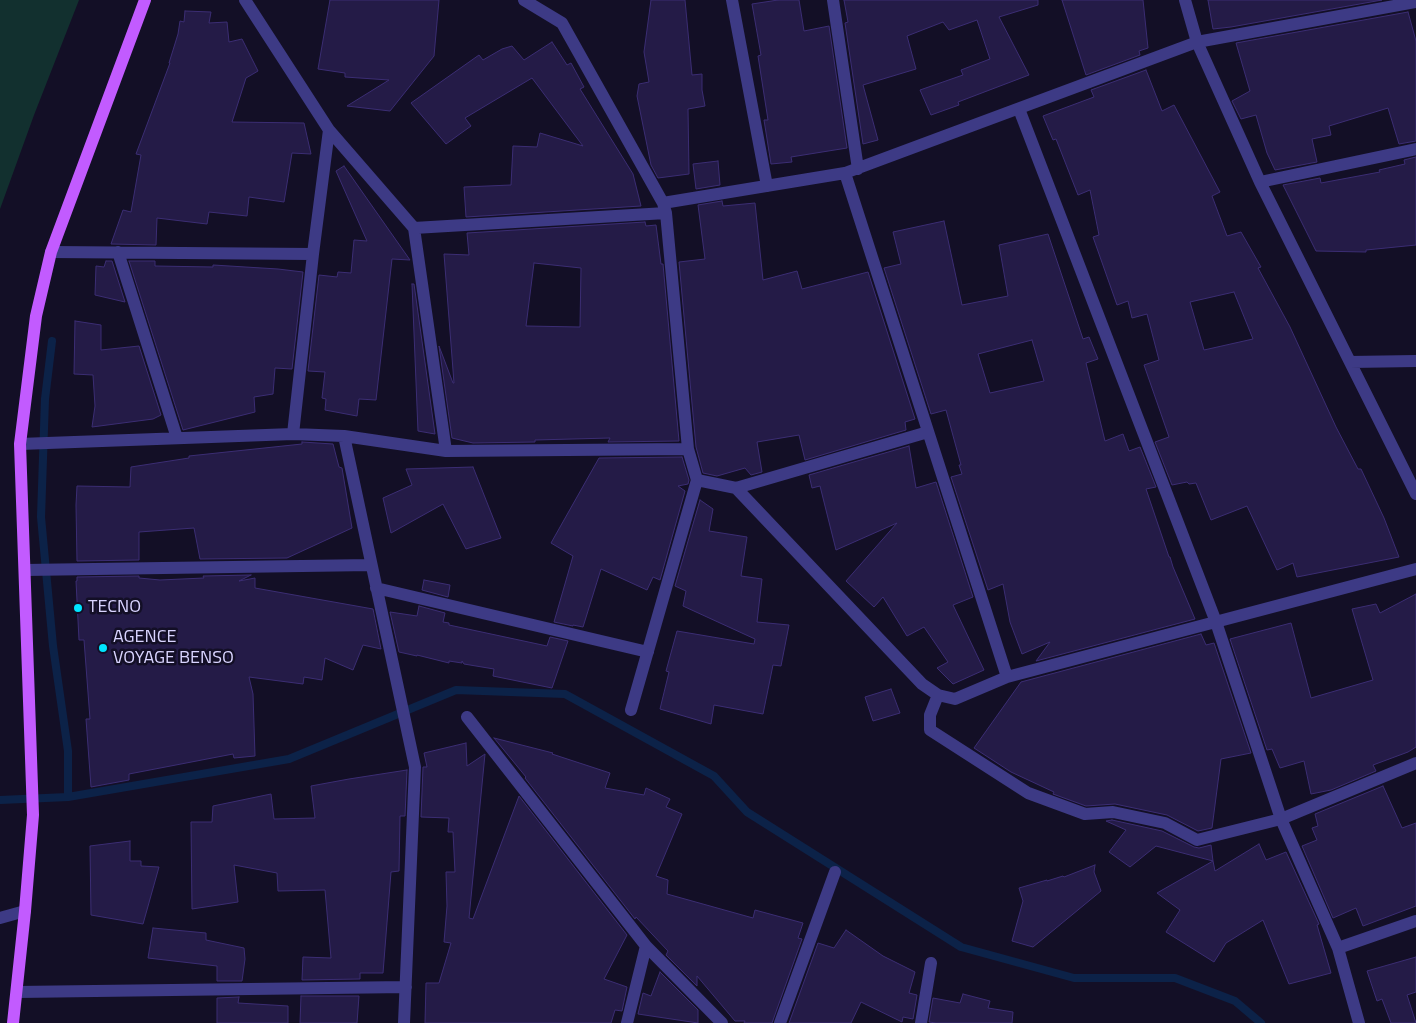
<!DOCTYPE html>
<html>
<head>
<meta charset="utf-8">
<style>
	body { margin:0 }
	canvas { display:block; background:#130f26 }
</style>
</head>
<body>
<canvas width="1416" height="1023"></canvas>
<script>
const context = document.querySelector('canvas').getContext('2d');
context.lineJoin = 'round';
function fill(path, color) { context.fillStyle = color; context.fill(path, 'evenodd'); }
const poly = rows => new Path2D(rows.map(r => 'M' + r).join(''));
function stroke(path, color, width, dash) { context.strokeStyle = color; context.lineWidth = width; context.lineCap = dash ? 'butt' : 'round'; context.setLineDash(dash || []); context.stroke(path); }
function label(font, color, halo, rows, align = 'center') {
  context.font = font + ' "Titillium Web",sans-serif'; context.lineWidth = 5; context.setLineDash([]); context.textBaseline = 'middle'; context.strokeStyle = halo; context.fillStyle = color; for (const [text, x, y, turn = 0] of rows) {
    context.save(); context.translate(x, y); context.rotate((+turn || 0) * Math.PI / 180); context.textAlign = isNaN(turn) ? turn : align; if (halo) context.strokeText(text, 0, 0); context.fillText(text, 0, 0); context.restore();
  }
}
const green = poly([
	[0,0,79,0,34,115,0,209]
]);
const stream = poly([
	[52,341,45,399,41,517,53,646,68,751,68,797],
	[0,800,68,797,289,759,456,690,565,694,714,776,747,812,961,947,1074,978,1175,978,1235,1001,1261,1023]
]);
const building = poly([
	[330,0,439,0,434,56,390,111,347,106,389,80,345,77,345,73,318,69,330,0],
	[651,0,685,0,692,75,702,74,702,90,705,106,688,109,689,174,658,178,651,165,637,96,639,84,649,82,644,52,651,0],
	[778,0,799,0,804,31,829,26,847,148,791,157,792,162,771,164,764,120,768,120,758,56,761,55,752,4,778,0],
	[844,0,1038,0,1038,5,999,17,1029,75,958,102,959,105,931,115,920,90,963,75,961,70,990,59,977,20,949,30,943,22,907,36,916,69,863,85,878,140,863,144,845,23,848,22,844,0],
	[1062,0,1143,0,1148,48,1139,51,1140,55,1086,75,1062,0],
	[1208,0,1382,0,1231,27,1213,29,1208,0],
	[185,11,211,12,209,23,227,22,229,42,242,39,258,71,246,78,232,122,304,123,311,154,292,153,284,202,249,197,247,216,209,212,207,224,157,218,156,245,111,244,123,210,131,212,141,155,136,154,170,63,169,63,178,34,180,21,184,22,185,11],
	[1408,12,1416,41,1416,141,1399,144,1388,108,1329,126,1331,135,1312,139,1317,162,1275,170,1267,153,1256,115,1241,119,1232,101,1250,91,1236,43,1408,12],
	[552,42,567,65,571,63,584,87,580,89,633,174,641,206,466,217,464,187,511,185,513,146,537,147,540,133,583,146,532,78,465,118,471,126,446,144,411,103,479,55,483,60,502,49,512,46,524,60,552,42],
	[1146,70,1162,111,1174,105,1220,192,1212,196,1227,236,1241,232,1261,267,1258,268,1290,327,1336,427,1358,469,1361,469,1384,518,1399,557,1297,577,1293,563,1277,570,1247,506,1211,520,1196,483,1189,484,1187,482,1172,485,1155,442,1169,437,1144,365,1159,360,1147,314,1132,318,1128,301,1117,305,1093,237,1099,235,1090,190,1078,195,1056,139,1053,140,1043,116,1094,97,1091,90,1146,70],
	[1234,292,1253,339,1204,350,1190,302,1234,292],
	[1416,157,1416,245,1366,250,1366,252,1316,251,1283,185,1320,178,1321,183,1380,172,1379,170,1405,164,1404,160,1416,157],
	[718,161,720,185,696,189,693,164,718,161],
	[344,166,410,260,392,259,376,400,359,399,357,416,325,410,326,399,322,398,325,372,308,371,319,275,337,277,338,272,351,273,354,240,367,241,336,171,344,166],
	[722,201,723,206,755,203,763,280,797,271,802,289,868,272,915,419,905,422,906,430,805,460,799,435,757,442,762,472,751,475,745,468,717,476,703,473,696,447,679,262,705,259,698,205,722,201],
	[944,221,962,305,1008,296,999,245,1048,234,1083,339,1089,337,1098,359,1086,363,1105,441,1123,434,1129,451,1140,447,1156,487,1146,489,1169,557,1170,557,1173,567,1195,619,1036,661,1050,642,1022,654,1010,622,1003,584,988,590,951,477,962,474,959,465,961,465,946,410,931,414,884,268,901,264,893,232,944,221],
	[1032,340,1044,381,990,393,978,354,1032,340],
	[645,222,646,226,656,225,661,264,663,264,679,441,608,442,610,438,535,440,535,442,473,443,452,438,439,346,453,383,454,383,444,254,469,255,467,233,645,222],
	[534,263,581,268,580,327,526,326,534,263],
	[106,261,112,261,125,302,95,295,96,266,104,267,106,261],
	[129,261,155,261,155,266,213,267,213,265,278,269,303,272,292,369,275,368,273,394,254,397,255,412,183,430,129,261],
	[412,284,414,284,435,434,418,431,412,284],
	[75,321,101,325,101,350,139,346,161,415,153,419,92,427,95,406,93,375,74,374,75,321],
	[302,442,333,444,339,467,342,468,352,528,287,558,200,559,194,528,139,532,139,560,77,561,76,505,77,486,130,487,131,467,189,458,189,456,302,444,302,442],
	[909,446,916,488,936,482,973,597,953,605,984,670,953,684,937,668,948,662,924,627,907,636,883,597,874,607,846,581,897,523,836,550,820,486,812,488,809,475,909,446],
	[682,457,689,480,688,484,678,486,685,491,660,580,653,577,647,590,601,569,583,627,573,625,573,626,554,622,573,556,551,543,599,458,682,457],
	[473,467,501,538,466,549,443,504,391,533,383,498,412,485,406,469,473,467],
	[700,500,713,509,709,531,747,537,741,576,762,579,757,622,789,625,781,666,773,665,763,714,714,705,711,724,660,709,669,672,666,671,677,631,754,644,755,639,683,606,686,591,675,586,700,500],
	[251,575,239,581,255,578,255,588,373,609,381,649,363,645,353,670,325,658,322,680,304,677,303,684,249,677,253,694,255,756,234,758,233,754,129,774,129,780,91,787,86,719,90,719,84,640,79,640,76,581,77,581,77,577,139,576,139,578,160,580,204,578,203,576,251,575],
	[424,580,450,585,448,597,422,590,424,580],
	[1416,594,1416,747,1408,752,1373,765,1376,771,1331,790,1311,794,1304,761,1280,768,1272,749,1267,750,1230,639,1291,623,1311,698,1373,680,1352,609,1376,604,1380,613,1416,594],
	[419,606,445,613,443,622,449,623,449,625,547,646,550,637,568,641,552,688,493,676,494,669,464,664,462,661,462,663,449,661,449,663,417,655,417,656,399,652,390,612,417,616,419,606],
	[1201,634,1206,645,1214,643,1251,753,1221,759,1212,828,1198,831,1167,815,1115,804,1086,806,1053,794,1054,792,1011,772,974,748,1021,682,1201,634],
	[891,689,900,713,873,721,865,697,891,689],
	[494,738,553,753,552,754,610,773,605,788,644,795,646,788,670,799,666,807,682,814,656,876,668,880,667,894,753,918,755,910,803,923,798,938,802,939,772,1023,744,1023,745,1021,735,1021,697,976,697,986,666,955,668,951,636,917,635,919,525,778,526,777,494,738],
	[466,743,467,766,485,754,469,918,473,919,519,796,627,935,604,979,627,987,622,1011,615,1010,611,1023,425,1023,426,983,439,983,451,943,444,942,447,906,446,872,455,872,453,832,448,832,449,818,421,817,423,767,427,767,424,753,466,743],
	[407,770,405,816,400,816,399,871,391,872,383,973,360,973,360,979,302,980,303,957,331,958,325,890,278,891,277,873,234,865,238,902,192,909,191,822,212,822,213,806,271,794,274,819,315,818,311,786,349,779,407,770],
	[1383,786,1402,828,1416,823,1416,906,1363,926,1356,908,1333,918,1302,846,1317,840,1312,828,1318,826,1315,814,1383,786],
	[1112,820,1162,831,1194,847,1199,848,1211,845,1213,861,1156,846,1130,867,1109,852,1126,830,1106,821,1112,820],
	[130,841,130,861,141,861,141,866,159,867,143,924,91,915,90,846,130,841],
	[1259,844,1266,860,1286,852,1319,924,1317,925,1331,973,1289,984,1263,920,1226,943,1214,962,1166,932,1180,910,1157,893,1213,861,1215,871,1259,844],
	[1095,865,1094,872,1101,891,1033,947,1012,941,1023,901,1019,888,1047,880,1047,881,1063,876,1064,877,1095,865],
	[153,928,206,933,206,940,244,948,245,959,242,981,217,981,217,966,148,958,153,928],
	[846,930,883,956,915,972,909,993,917,995,913,1019,903,1017,902,1022,861,1002,851,1023,789,1023,818,943,834,948,846,930],
	[1416,957,1416,992,1407,995,1416,1023,1391,1023,1382,999,1377,1001,1367,971,1416,957],
	[660,972,698,1010,698,1023,638,1014,643,993,651,996,660,972],
	[963,994,990,1001,988,1008,1013,1012,1012,1023,936,1023,929,1022,933,998,960,1003,963,994],
	[301,996,359,996,357,1023,300,1023,301,996],
	[239,997,238,1003,288,1006,288,1023,217,1023,217,998,239,997]
]);
const minor = poly([
	[245,0,329,130,414,228,446,451],
	[524,0,562,23,663,203,666,213,688,449,697,480,736,488,922,684,938,695,955,699,1007,677,1416,569],
	[732,0,767,186],
	[833,0,858,169],
	[1185,0,1197,42,1260,182,1416,494],
	[1019,109,1216,622,1281,819,1338,948,1359,1023],
	[845,173,1007,677],
	[1260,182,1416,149],
	[663,203,845,173,1197,42,1416,2],
	[414,228,666,213],
	[51,252,313,254],
	[118,252,177,438],
	[1350,362,1416,361],
	[293,434,313,254,329,130],
	[344,436,415,767,404,1023],
	[20,444,293,434,344,436,446,451,688,449],
	[736,488,928,432],
	[25,570,371,565],
	[376,588,648,652],
	[938,695,930,715,930,730,1028,793,1085,814,1113,812,1165,823,1197,840,1281,819,1416,763],
	[631,710,697,480],
	[467,717,646,946,722,1023],
	[0,918,25,911],
	[1338,948,1416,921],
	[17,992,406,987],
	[627,1023,646,946],
	[780,1023,835,872],
	[921,1023,931,963]
]);
const major = poly([
	[13,1023,25,911,33,815,20,444,36,316,51,252,145,0]
]);
const markers = [
	[78,608,5,"#00e5ff"],
	[103,648,5,"#00e5ff"]
];
const poiNames = [
	["TECNO",88,608],
	["AGENCE",113,638],
	["VOYAGE BENSO",113,659]
];
fill(green, '#12302f');
stroke(stream, '#0c2248', 8);
fill(building, '#241b47');
stroke(building, '#3b2d73', 1);
stroke(minor, '#3d3a85', 12);
stroke(major, '#c25bff', 12);
for (const [x, y, r, color] of markers) { const dot = new Path2D(); dot.arc(x, y, r, 0, 2 * Math.PI); context.fillStyle = color; context.fill(dot); stroke(dot, '#130f26', 2); }
label('18px', '#d9d4ff', '#130f26', poiNames, 'left');
</script>
</body>
</html>
